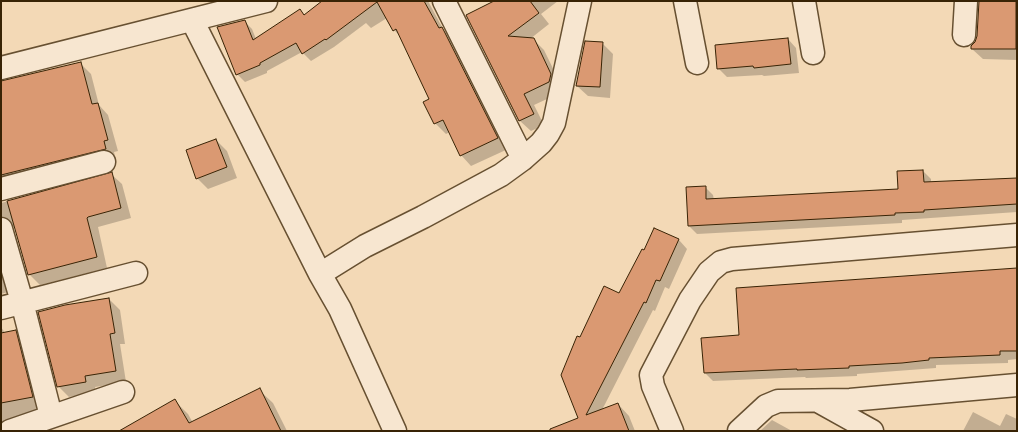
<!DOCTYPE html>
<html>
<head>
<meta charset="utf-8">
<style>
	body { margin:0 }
	#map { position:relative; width:1018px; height:432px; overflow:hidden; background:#f3d9b6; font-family:"IM FELL DW Pica",serif }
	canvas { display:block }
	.frame { position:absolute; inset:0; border:2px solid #382305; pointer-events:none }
</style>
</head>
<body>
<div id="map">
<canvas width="1018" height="432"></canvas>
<div class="frame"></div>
</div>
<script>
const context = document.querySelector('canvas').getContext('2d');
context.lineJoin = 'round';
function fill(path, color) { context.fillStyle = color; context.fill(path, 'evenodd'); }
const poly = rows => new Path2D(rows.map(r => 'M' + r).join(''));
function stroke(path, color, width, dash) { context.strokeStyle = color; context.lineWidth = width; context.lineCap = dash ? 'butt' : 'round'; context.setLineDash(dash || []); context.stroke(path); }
const shadow = poly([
	[324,1,428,1,443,29,453,39,508,149,471,166,461,155,450,132,446,134,435,123,431,99,402,38,394,30,387,18,371,28,366,23,334,47,311,61,302,52,267,71,267,73,245,82,237,74,244,21,252,29,256,39,300,11,305,15],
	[495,1,558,1,541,14,549,24,530,39,533,39,544,50,561,85,560,93,534,105,544,125,531,131,520,121,467,16],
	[980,1,1017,1,1017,60,983,59,972,49,978,36],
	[788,39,796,48,799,73,764,76,762,75,727,77,718,68],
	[602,43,613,54,610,98,588,96,577,86],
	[80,63,91,74,99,105,108,115,118,151,114,152,116,160,9,187,1,192,1,82],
	[216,140,227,151,237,178,208,189,197,178],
	[923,171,931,179,931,183,1017,180,1017,212,902,220,902,223,697,234,689,226,705,187,713,195,714,200,899,190],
	[111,174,122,184,131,218,98,227,107,268,40,285,29,274,15,227,8,227,1,232,1,203],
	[655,230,679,240,687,249,669,289,665,287,655,311,653,310,602,410,618,404,629,416,635,431,594,431,586,422,580,339,620,295,645,252],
	[1,253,12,291,1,294],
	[1017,270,1017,359,1008,360,1008,363,936,365,936,368,857,374,857,376,806,378,805,377,713,381,705,373,740,336],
	[109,299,120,310,125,344,120,344,126,382,95,387,96,392,69,397,58,386],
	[1,327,5,333,15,331,26,342,44,413,1,431],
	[259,390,273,403,287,431,125,431,175,401,188,414,193,423],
	[973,412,1000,426,1006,414,1017,419,1017,431,963,431],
	[772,420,792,431,760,431]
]);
const building = poly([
	[322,1,424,1,439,28,442,27,498,138,460,156,443,120,434,124,423,102,429,99,396,29,393,31,377,2,326,40,325,39,302,54,296,43,260,63,260,65,236,75,217,27,245,20,253,40,300,9,304,15,322,1],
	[494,1,530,1,539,13,508,36,534,38,551,74,549,82,524,94,534,114,519,121,466,15,494,1],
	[979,1,1016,1,1016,49,971,49,971,46,975,42,977,36,979,1],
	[788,38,791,64,754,68,753,66,717,69,715,45,788,38],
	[585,41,603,42,600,87,576,86,585,41],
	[81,62,92,104,98,103,108,140,104,141,106,149,1,175,1,81,81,62],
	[216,139,227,167,196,179,186,150,216,139],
	[923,170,924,182,1017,178,1017,204,924,210,924,212,895,213,895,215,688,226,686,187,706,186,706,199,898,189,897,171,923,170],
	[112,172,121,208,88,217,87,218,97,257,28,275,7,201,112,172],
	[654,228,679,239,660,281,656,280,646,303,644,302,586,415,618,403,629,431,550,431,550,429,578,418,561,375,577,336,580,337,604,286,619,293,642,249,644,250,654,228],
	[1017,268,1017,351,1000,351,1000,355,929,358,929,360,902,363,849,366,849,368,797,370,797,369,704,373,701,338,739,335,736,288,1017,268],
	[109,298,115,333,110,334,116,371,85,376,86,382,57,387,38,312,65,305,109,298],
	[16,330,33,397,1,403,1,333,16,330],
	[260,388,281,431,119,431,175,399,189,423,260,388]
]);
const street = poly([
	[444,1,523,159],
	[685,1,697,63],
	[804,1,813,53],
	[192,20,320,274],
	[964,35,966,1],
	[1,68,266,1],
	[1,189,104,162],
	[1,229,22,302,51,416],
	[1,308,136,273],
	[818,401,872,431],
	[10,431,123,392],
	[395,431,340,309,320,274,365,246,423,217,501,175,523,159,541,143,548,134,554,123,580,1],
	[672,431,653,386,651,375,690,300,709,272,721,262,732,259,1017,235],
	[739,431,766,406,778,401,850,400,1017,385]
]);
fill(shadow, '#0003');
fill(building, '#da9972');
stroke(building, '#382305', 1);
stroke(street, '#675031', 25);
stroke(street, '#f7e6d0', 22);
</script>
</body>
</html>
